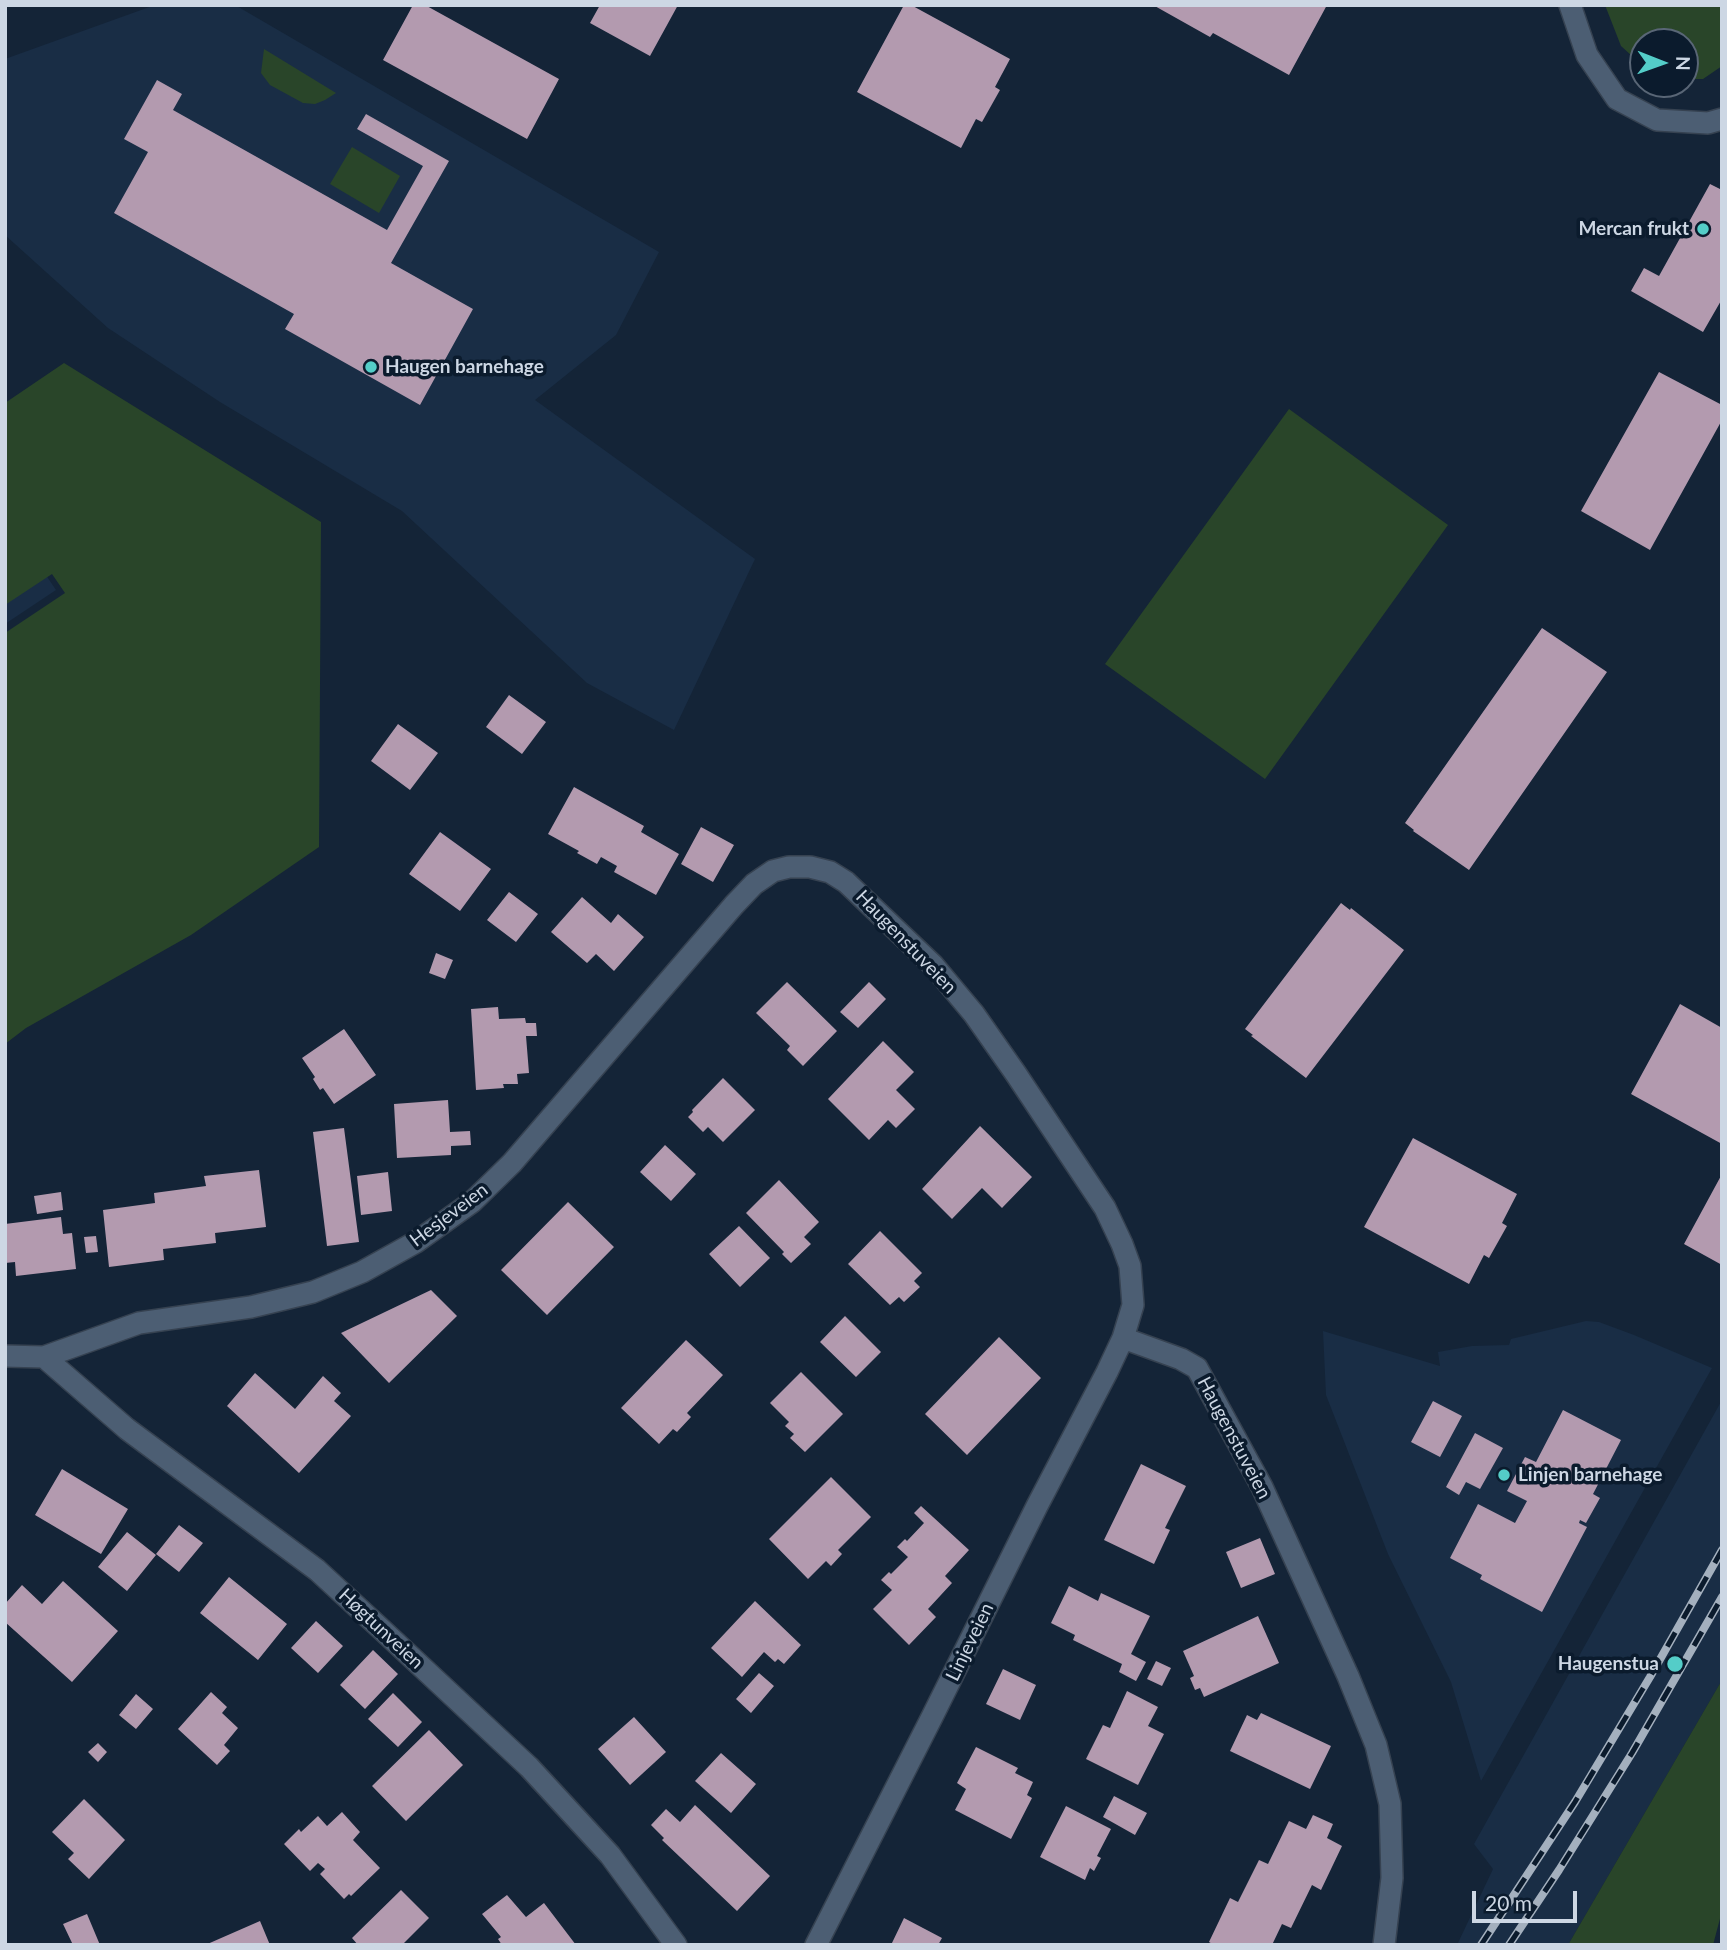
<!DOCTYPE html>
<html>
<head>
<meta charset="utf-8">
<style>
	body { margin:0 }
	#map { position:relative; width:1727px; height:1950px; overflow:hidden; background:#142437; font-family:Lato,sans-serif }
	canvas { display:block }
	.frame { position:absolute; inset:0; border:7px solid #cdd7e4; pointer-events:none }
	.north { position:absolute; left:1629px; top:28px; width:70px; height:70px; box-sizing:border-box; background:#0b1b2d; border:2px solid #596676; border-radius:50%; rotate:91deg; font-size:19px; font-weight:700; line-height:28px; text-align:center; color:#cdd7e4 }
	.north::after { content:''; display:block; margin:auto; width:24px; height:32px; background:#54cdc8; clip-path:polygon(50% 0,100% 100%,50% 72%,0 100%) }
	.scale { position:absolute; left:1472px; top:1891px; width:105px; height:32px; box-sizing:border-box; border:4px solid #cdd7e4; border-top:0; padding-left:9px; font-size:21px; line-height:24px; white-space:nowrap; color:#cdd7e4; -webkit-text-stroke:5px #0b1b2d; paint-order:stroke }
</style>
</head>
<body>
<div id="map">
<canvas width="1727" height="1950"></canvas>
<div class="frame"></div>
<div class="north">N</div>
<div class="scale">20 m</div>
</div>
<script>
const context = document.querySelector('canvas').getContext('2d');
context.lineJoin = 'round';
function fill(path, color) { context.fillStyle = color; context.fill(path, 'evenodd'); }
const poly = rows => new Path2D(rows.map(r => 'M' + r).join(''));
function stroke(path, color, width, dash) { context.strokeStyle = color; context.lineWidth = width; context.lineCap = dash ? 'butt' : 'round'; context.setLineDash(dash || []); context.stroke(path); }
function label(font, color, halo, rows, align = 'center') {
  context.font = font + ' Lato,sans-serif'; context.lineWidth = 7; context.setLineDash([]); context.textBaseline = 'middle'; context.strokeStyle = halo; context.fillStyle = color; for (const [text, x, y, turn = 0] of rows) {
    context.save(); context.translate(x, y); context.rotate((+turn || 0) * Math.PI / 180); context.textAlign = isNaN(turn) ? turn : align; if (halo) context.strokeText(text, 0, 0); context.fillText(text, 0, 0); context.restore();
  }
}
const built = poly([
	[155,5,235,5,659,252,616,335,535,400,755,559,674,730,587,683,402,511,220,402,108,328,5,235,5,59],
	[5,514,56,590,5,624],
	[1586,1321,1599,1322,1634,1335,1712,1368,1481,1781,1451,1682,1388,1554,1326,1395,1323,1331,1440,1366,1438,1352,1472,1346,1509,1345,1511,1339],
	[1722,1400,1722,1680,1568,1945,1457,1945,1493,1869,1474,1844]
]);
const green = poly([
	[1605,5,1722,5,1722,66,1703,79,1685,79,1685,42,1643,42,1643,66,1621,46],
	[264,49,336,93,325,100,315,104,303,103,270,85,261,73],
	[352,147,400,176,379,213,330,184],
	[64,363,321,522,319,847,191,935,26,1028,5,1044,5,633,65,593,52,574,5,605,5,403],
	[1289,409,1448,525,1265,779,1105,664],
	[1722,1680,1722,1911,1713,1945,1568,1945]
]);
const building = poly([
	[413,5,425,5,559,79,527,139,383,60],
	[600,5,678,5,650,56,590,23],
	[904,5,911,5,1010,59,995,87,1000,90,982,122,976,119,961,148,857,92],
	[1153,5,1327,5,1289,75,1213,33,1210,37],
	[157,80,182,94,173,110,387,230,423,166,357,129,366,114,449,161,391,263,473,309,420,405,285,329,294,314,114,213,148,152,124,139],
	[1710,184,1722,190,1722,299,1703,332,1631,291,1644,268,1659,276],
	[1659,372,1722,405,1722,420,1650,550,1581,511],
	[1542,628,1607,672,1469,870,1413,831,1414,830,1405,823],
	[509,695,546,722,522,754,486,727],
	[398,724,438,753,410,790,371,761],
	[574,787,644,826,641,832,679,854,656,895,614,872,617,866,601,857,597,864,577,853,579,851,548,834],
	[701,827,734,845,713,882,681,864],
	[440,832,491,869,460,911,409,874],
	[509,892,538,914,516,942,487,920],
	[582,897,611,923,618,914,644,937,614,971,596,954,587,963,551,932],
	[1341,903,1350,910,1351,908,1404,950,1306,1078,1251,1036,1253,1035,1245,1029],
	[436,953,453,960,445,979,429,973],
	[787,982,837,1031,803,1066,787,1050,790,1046,756,1013],
	[869,982,886,999,858,1028,840,1012],
	[1680,1004,1722,1028,1722,1144,1631,1094],
	[498,1007,499,1019,525,1018,526,1023,536,1023,537,1036,526,1036,529,1073,517,1074,518,1084,503,1084,504,1088,476,1090,471,1009],
	[344,1029,376,1075,334,1104,323,1088,320,1090,313,1079,315,1077,302,1058],
	[883,1041,914,1072,896,1090,915,1109,896,1128,888,1120,869,1140,828,1099],
	[723,1078,755,1110,723,1142,708,1127,703,1132,688,1117,693,1112,692,1110],
	[448,1100,450,1132,470,1131,471,1145,451,1146,451,1155,397,1158,394,1104],
	[980,1126,1032,1177,1002,1208,982,1188,952,1219,922,1189],
	[344,1128,359,1242,327,1246,313,1132],
	[1413,1138,1517,1194,1502,1223,1507,1226,1489,1258,1484,1255,1469,1284,1364,1227],
	[665,1145,696,1174,671,1201,640,1172],
	[259,1170,266,1227,215,1233,216,1243,163,1249,164,1260,109,1267,103,1210,155,1203,154,1193,206,1186,204,1176],
	[388,1172,392,1211,361,1215,357,1176],
	[1722,1174,1722,1265,1684,1244],
	[779,1180,819,1222,804,1237,811,1244,791,1263,782,1254,784,1252,746,1213],
	[61,1192,63,1210,37,1214,34,1196],
	[568,1202,614,1247,547,1315,501,1270],
	[61,1217,63,1234,72,1233,76,1269,16,1276,15,1262,5,1263,5,1224],
	[739,1226,770,1258,740,1287,709,1254],
	[880,1231,922,1273,914,1281,920,1287,904,1302,899,1297,890,1305,848,1264],
	[96,1236,98,1252,86,1253,84,1237],
	[431,1290,457,1316,389,1383,341,1333],
	[845,1316,881,1352,856,1377,820,1342],
	[999,1337,1041,1378,967,1455,925,1414],
	[686,1340,723,1375,687,1413,691,1417,677,1432,673,1429,659,1444,621,1408],
	[801,1372,843,1414,805,1452,790,1438,794,1434,785,1426,789,1422,770,1403],
	[255,1373,295,1409,323,1376,341,1393,334,1401,351,1416,299,1473,227,1406],
	[1433,1401,1462,1416,1440,1457,1411,1442],
	[1563,1410,1621,1440,1593,1494,1600,1498,1586,1523,1580,1520,1579,1523,1587,1527,1542,1612,1480,1579,1482,1575,1450,1558,1478,1504,1515,1523,1527,1501,1507,1491,1525,1457,1536,1462],
	[1475,1433,1503,1448,1480,1489,1466,1482,1459,1495,1446,1487],
	[1141,1464,1186,1486,1165,1528,1170,1530,1154,1564,1104,1540],
	[62,1469,128,1509,101,1554,35,1515],
	[831,1477,871,1517,838,1550,842,1554,831,1566,826,1561,808,1579,769,1539],
	[921,1506,969,1550,945,1576,952,1583,928,1609,936,1617,909,1645,873,1609,892,1590,881,1580,889,1572,891,1574,908,1557,897,1547,905,1539,907,1541,924,1523,914,1513],
	[179,1525,203,1543,179,1572,156,1554],
	[127,1532,156,1555,127,1591,98,1567],
	[1260,1538,1275,1574,1241,1588,1226,1552],
	[229,1577,287,1624,258,1660,200,1613],
	[63,1581,118,1631,72,1682,5,1622,5,1604,22,1585,42,1604],
	[1069,1586,1098,1601,1101,1593,1150,1616,1131,1654,1146,1662,1136,1681,1119,1672,1122,1664,1073,1640,1075,1635,1051,1623],
	[755,1601,801,1645,784,1664,778,1659,775,1662,764,1652,742,1677,711,1648],
	[1258,1616,1279,1663,1204,1697,1200,1688,1195,1690,1190,1678,1194,1676,1183,1651],
	[316,1621,343,1646,318,1673,291,1648],
	[373,1650,398,1674,365,1709,340,1685],
	[1156,1661,1171,1668,1162,1686,1147,1679],
	[1003,1669,1036,1685,1020,1720,986,1704],
	[759,1673,774,1686,751,1713,736,1699],
	[1127,1691,1158,1707,1148,1726,1164,1734,1138,1785,1086,1759,1103,1725,1110,1728],
	[211,1692,227,1707,222,1713,238,1728,224,1745,230,1751,217,1765,178,1729],
	[393,1693,422,1722,398,1747,368,1719],
	[136,1694,153,1709,136,1729,119,1715],
	[1261,1713,1331,1746,1310,1789,1230,1751,1247,1715,1257,1720],
	[634,1717,666,1752,630,1785,598,1749],
	[429,1730,463,1765,406,1821,372,1786],
	[98,1743,107,1752,98,1762,88,1752],
	[976,1747,1018,1768,1015,1773,1033,1782,1027,1795,1032,1798,1011,1839,955,1810,966,1789,957,1783],
	[721,1753,756,1784,731,1813,695,1781],
	[1114,1796,1147,1813,1135,1835,1103,1817],
	[84,1799,125,1840,89,1879,68,1859,74,1853,52,1832],
	[695,1805,770,1876,737,1911,662,1840,664,1838,651,1825,666,1809,680,1822],
	[1066,1806,1111,1829,1097,1856,1101,1858,1094,1871,1090,1868,1085,1880,1040,1857],
	[342,1812,360,1832,353,1840,380,1868,351,1896,349,1894,344,1899,320,1874,325,1869,318,1863,310,1871,284,1844,299,1829,301,1832,318,1816,327,1826],
	[1313,1815,1333,1824,1327,1838,1342,1846,1321,1890,1312,1885,1291,1928,1282,1924,1272,1945,1214,1945,1209,1942,1230,1898,1238,1902,1259,1860,1268,1864,1289,1821,1306,1829],
	[401,1890,429,1918,402,1945,358,1945,352,1938],
	[507,1895,526,1917,544,1903,576,1945,502,1945,498,1939,501,1937,482,1914],
	[87,1914,100,1945,73,1945,63,1924],
	[904,1918,942,1938,938,1945,891,1945],
	[260,1921,270,1945,205,1945,212,1942]
]);
const minor = poly([
	[1570,5,1587,55,1617,99,1657,120,1708,123,1722,119],
	[1123,1338,1181,1359,1197,1368,1262,1487,1348,1676,1376,1745,1390,1804,1392,1878,1384,1945],
	[5,1356,44,1357,139,1323,251,1307,313,1292,362,1272,416,1242,472,1202,512,1163,734,905,754,884,773,871,789,867,810,867,830,872,846,882,933,965,974,1014,1016,1074,1105,1208,1122,1244,1130,1266,1133,1305,1123,1338,1107,1372,1037,1506,932,1717,816,1945],
	[44,1357,127,1429,317,1570,379,1627,529,1767,610,1855,676,1945]
]);
const rail = poly([
	[1481,1945,1575,1802,1650,1677,1722,1550],
	[1509,1945,1559,1870,1632,1753,1722,1597]
]);
const markers = [
	[1703,229,7,"#54cdc8"],
	[371,367,7,"#54cdc8"],
	[1504,1475,7,"#54cdc8"],
	[1675,1664,9,"#54cdc8"]
];
const poiNames = [
	["Mercan frukt",1689,229],
	["Haugen barnehage",385,367,"left"],
	["Linjen barnehage",1518,1475,"left"],
	["Haugenstua",1659,1664]
];
const streetNames = [
	["Haugenstuveien",906,942,46],
	["Hesjeveien",449,1215,-37],
	["Haugenstuveien",1234,1438,62],
	["Høgtunveien",381,1629,43],
	["Linjeveien",970,1642,-64]
];
fill(built, '#192d45');
fill(green, '#294529');
fill(building, '#b39aaf');
stroke(minor, '#364251', 24);
stroke(minor, '#4c5e73', 21);
stroke(rail, '#a4b0be', 8);
stroke(rail, '#0b1b2d', 5, [16]);
for (const [x, y, r, color] of markers) { const dot = new Path2D(); dot.arc(x, y, r, 0, 2 * Math.PI); context.fillStyle = color; context.fill(dot); stroke(dot, '#0b1b2d', 2.5); }
label('bold 19px', '#cdd7e4', '#0b1b2d', poiNames, 'right');
label('19px', '#cdd7e4', '#0b1b2d', streetNames);
</script>
</body>
</html>
